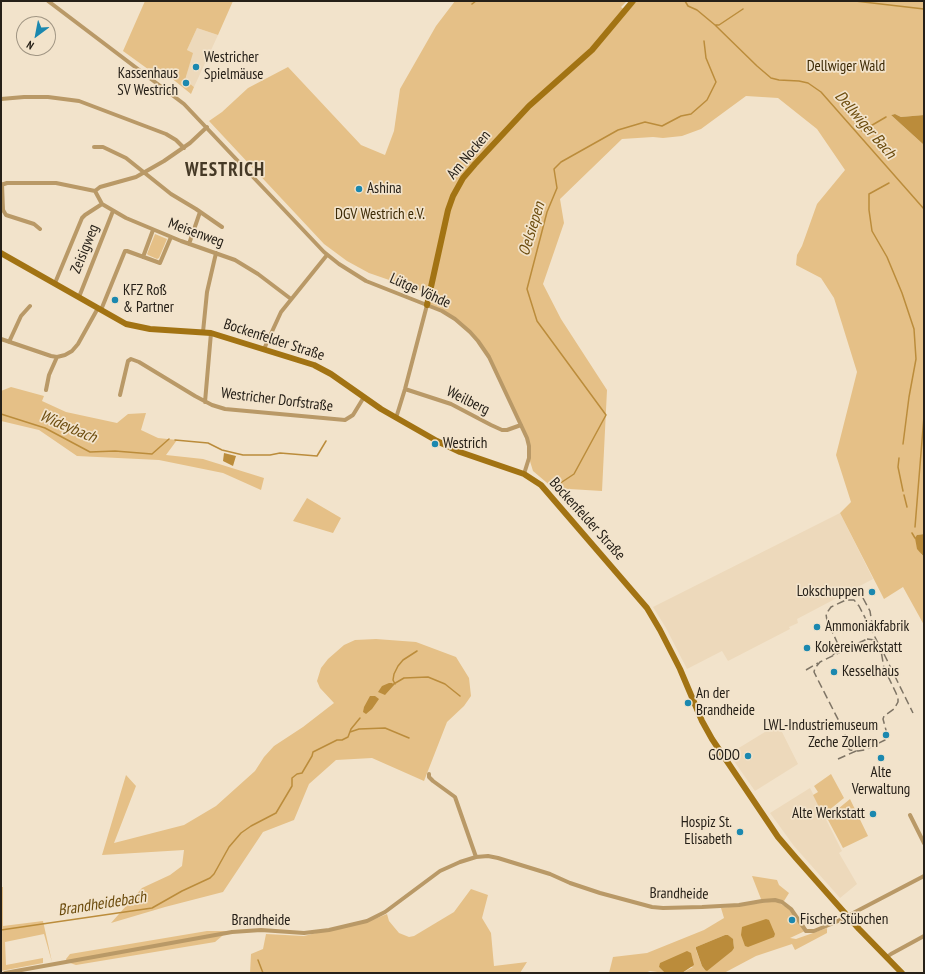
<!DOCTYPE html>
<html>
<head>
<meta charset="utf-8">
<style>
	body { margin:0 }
	#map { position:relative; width:925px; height:974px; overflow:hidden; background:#f2e3cb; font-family:"PT Sans Narrow",sans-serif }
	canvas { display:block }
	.frame { position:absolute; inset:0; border:2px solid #262018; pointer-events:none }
	.north { position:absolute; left:16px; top:16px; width:40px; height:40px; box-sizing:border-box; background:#f2e3cb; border:1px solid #a09583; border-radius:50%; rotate:212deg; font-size:11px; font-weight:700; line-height:16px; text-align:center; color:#262018 }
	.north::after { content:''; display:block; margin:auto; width:14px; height:18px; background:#1b88af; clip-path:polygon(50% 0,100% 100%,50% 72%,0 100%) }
</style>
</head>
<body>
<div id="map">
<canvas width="925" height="974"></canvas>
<div class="frame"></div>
<div class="north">N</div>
</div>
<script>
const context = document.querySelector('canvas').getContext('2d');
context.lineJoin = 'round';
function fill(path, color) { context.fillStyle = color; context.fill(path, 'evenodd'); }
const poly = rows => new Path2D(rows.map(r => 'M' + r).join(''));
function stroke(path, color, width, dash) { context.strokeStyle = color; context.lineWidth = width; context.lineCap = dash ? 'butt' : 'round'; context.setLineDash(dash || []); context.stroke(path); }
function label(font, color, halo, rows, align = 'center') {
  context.font = font + ' "PT Sans Narrow",sans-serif'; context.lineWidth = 3.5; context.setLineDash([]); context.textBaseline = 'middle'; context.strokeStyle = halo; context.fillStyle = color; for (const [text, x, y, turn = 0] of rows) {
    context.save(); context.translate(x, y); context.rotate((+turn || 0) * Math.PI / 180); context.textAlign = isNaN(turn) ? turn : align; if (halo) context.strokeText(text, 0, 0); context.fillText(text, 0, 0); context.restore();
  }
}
const built = poly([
	[197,28,218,35,194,87,185,81,192,53,187,50],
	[840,513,873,579,797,619,798,623,789,627,790,629,728,661,722,651,687,669,666,628,653,607],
	[778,724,798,764,755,791,729,754],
	[810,788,842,851,839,853,857,884,840,898,794,846,770,813]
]);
const green = poly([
	[145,1,233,1,218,35,197,28,187,50,193,53,185,80,194,87,191,94,170,77,163,80,123,51],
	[455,1,627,1,621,7,627,12,637,1,924,1,924,115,901,117,895,114,891,115,924,145,924,534,917,535,921,554,924,557,924,625,903,587,884,599,840,513,851,502,836,455,857,372,834,298,821,278,796,265,797,255,802,246,817,204,845,170,817,129,778,98,746,96,701,129,682,136,663,138,653,137,622,139,560,199,564,223,543,284,561,319,607,390,602,491,553,488,533,471,529,458,529,446,489,357,478,341,455,319,427,305,429,297,422,292,424,283,421,291,369,273,347,261,324,244,209,121,222,112,248,88,288,67,361,145,385,155,394,131,400,89,436,26],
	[155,234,167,239,159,258,157,259,148,255,147,254],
	[11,387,44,396,42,401,66,412,117,423,128,414,146,413,141,430,158,438,177,440,166,455,203,459,264,478,261,490,223,473,159,460,77,456,39,430,1,421,1,391],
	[307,498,341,518,333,533,293,521],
	[376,639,416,642,456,657,469,678,471,696,464,706,447,722,424,781,372,758,336,760,309,784,294,820,263,832,223,892,165,907,111,923,142,888,170,875,182,866,184,850,102,855,126,775,136,786,114,843,184,825,216,806,255,771,264,757,274,746,303,727,334,703,320,688,317,681,321,668,328,659,344,645,355,640],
	[831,774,844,798,823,815,813,795,818,792,814,786],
	[850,799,868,836,843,848,827,818],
	[752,876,777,880,779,885,789,893,784,901,777,899,761,899],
	[1,887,3,887,3,926,43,921,52,962,44,934,5,942,6,965,43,958,43,963,1,971],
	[471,889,488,895,482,918,491,933,494,966,527,962,520,973,250,973,251,954,263,949,266,934,304,936,312,934,367,922,387,914,389,921,399,933,409,937,414,936,454,912],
	[776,901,788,908,805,931,790,938,796,939,827,928,827,933,795,950,792,944,756,956,724,973,682,973,693,967,659,967,665,973,650,971,645,973,609,973,613,957,647,953,704,930,724,918,721,908],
	[725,935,728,935,733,940,734,947,705,970,702,966,696,950,696,947],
	[207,931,228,931,215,942,76,965,67,962,66,959,70,954]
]);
const water = poly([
	[895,114,901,117,924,115,924,145,891,115],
	[224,453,236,456,233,466,223,461],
	[924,534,924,557,917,549,915,538,917,535],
	[389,683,392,683,394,685,385,695,378,692,382,686],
	[370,696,375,696,379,699,372,709,366,714,363,712,364,707],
	[766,919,769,920,775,934,774,937,748,947,745,946,741,935,742,927],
	[725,935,728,935,733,939,734,948,732,951,707,971,705,970,702,966,696,949,696,947],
	[687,951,691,953,694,965,682,973,665,973,659,967,660,963]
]);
const stream = poly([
	[685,1,688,6,697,10,715,25,757,66,771,78,779,80,799,81,808,83,821,92,924,209],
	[855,1,924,9],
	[472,4,476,1],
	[715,25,719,25,743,9],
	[862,131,886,117],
	[889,183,869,194,869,210,872,231,887,257,902,293,914,329,916,359,909,397,903,444],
	[924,366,924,367],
	[1,414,45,428,90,452,115,451,152,454,169,439],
	[175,440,208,443,222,450,243,455,270,455,280,453,317,456,326,441],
	[899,458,898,467,903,491],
	[553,488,574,474,606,415,537,321,527,289,547,212,557,188,554,169,561,162,618,130,645,122,662,126,681,116,691,114,707,100,716,82,706,58,704,41],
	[904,495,907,507],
	[915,527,924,416],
	[912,533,915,538],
	[395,684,393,680,394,674,398,666,403,660,417,651],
	[392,685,404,678,428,677,445,684,460,696],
	[350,732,359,729,385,728,409,738],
	[1,930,152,908,182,891,210,878,214,874,229,847,241,833,251,826,276,813,292,786,292,778,297,774,302,773,312,756,313,752,337,740,342,740,348,737,351,729,360,718],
	[258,960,263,973]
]);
const street = poly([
	[48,1,184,104,324,252,339,264,366,281,442,311,455,319,470,332,478,341,489,357,527,438,529,446,529,458,524,474],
	[1,99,24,97,48,97,79,101,166,134,176,140,184,148],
	[94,147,103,147,126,158,171,194,196,209,222,227],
	[2,184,3,210,6,215,34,224,40,229],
	[1,185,7,183,56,183,95,191,100,187,136,177,164,161,190,143,207,127],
	[95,191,102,204,126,218,181,241,235,260,258,274,291,299],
	[189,244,200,212],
	[143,257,153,230],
	[55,283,82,218,85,215,102,204],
	[79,297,113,211],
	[101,310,125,251,127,251,160,263,171,237],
	[203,332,207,292,216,253],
	[1,339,51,356,57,357,65,355,72,351,78,344,98,308],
	[9,342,21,316,30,306],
	[264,349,281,312,327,255],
	[405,389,451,404,491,425,502,430,507,430,521,425],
	[46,390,49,375,57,357],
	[120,395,128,361,131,359,139,362,195,396,212,405,225,409,345,420,353,415,364,397],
	[205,402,211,333],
	[396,418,405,389,427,305],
	[429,774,429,777,433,781,455,797,476,857],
	[910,815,924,843],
	[887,957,891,954,924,936],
	[5,973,232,932,261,930,304,933,329,930,367,921,385,912,440,871,460,862,476,857,488,856,498,858,550,874,570,883,600,893,652,907,663,908,702,907,739,905,762,901,775,900,782,902,791,909,806,931,814,931,836,922,924,876]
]);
const secondary = poly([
	[1,253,126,324,150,329,211,333,314,365,331,374,381,409,437,441,460,452,524,474,541,485,647,608,660,630,680,669,702,721,712,739,778,837,796,858,859,929,902,973],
	[427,305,448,210,453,196,463,178,475,164,529,106,592,50,633,1]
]);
const rail = poly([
	[863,598,870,611,872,624],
	[867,639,875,640,880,645,884,668,896,693,898,698,898,702,894,709,884,716,883,719,887,734,885,740,865,750,858,751,850,750,846,746,845,733,818,680,814,672,815,668,820,662,867,639],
	[884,654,913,713],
	[833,655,837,650,837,642,827,621,826,614,831,607,846,600,854,600,859,606,878,643],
	[806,670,818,663],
	[838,759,856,751]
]);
const markers = [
	[196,67,4,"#1b88af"],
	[186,83,4,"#1b88af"],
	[359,189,4,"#1b88af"],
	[115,300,4,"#1b88af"],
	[435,444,4,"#1b88af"],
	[872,592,4,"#1b88af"],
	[817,627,4,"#1b88af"],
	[807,648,4,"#1b88af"],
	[834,672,4,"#1b88af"],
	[688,703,4,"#1b88af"],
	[886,735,4,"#1b88af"],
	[748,756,4,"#1b88af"],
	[881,758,4,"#1b88af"],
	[873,814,4,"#1b88af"],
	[740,832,4,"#1b88af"],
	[792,920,4,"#1b88af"]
];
const poiNames = [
	["Westricher",204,58],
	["Spielmäuse",204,75],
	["Kassenhaus",178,74,"right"],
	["SV Westrich",178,91,"right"],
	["Ashina",367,189],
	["KFZ Roß",123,291],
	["& Partner",123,308],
	["Westrich",443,444],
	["Lokschuppen",864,592,"right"],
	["Ammoniakfabrik",825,627],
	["Kokereiwerkstatt",815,648],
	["Kesselhaus",842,672],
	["An der",696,694],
	["Brandheide",696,711],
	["LWL-Industriemuseum",878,726,"right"],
	["Zeche Zollern",878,743,"right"],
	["GODO",740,756,"right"],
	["Alte",881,773,"center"],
	["Verwaltung",881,790,"center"],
	["Alte Werkstatt",865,814,"right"],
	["Hospiz St.",732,823,"right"],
	["Elisabeth",732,840,"right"],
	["Fischer Stübchen",800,920]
];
const parkNames = [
	["Dellwiger Wald",846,67],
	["DGV Westrich e.V.",380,215]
];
const streetNames = [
	["Am Nocken",469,155,-50],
	["Meisenweg",196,233,20],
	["Zeisigweg",85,249,-68],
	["Lütge Vöhde",420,291,24],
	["Bockenfelder Straße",274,340,18],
	["Westricher Dorfstraße",277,400,7],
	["Weilberg",468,401,26],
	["Bockenfelder Straße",587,519,48],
	["Brandheide",679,894,1],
	["Brandheide",261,921]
];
const waterNames = [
	["Dellwiger Bach",865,125,49],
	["Oelsiepen",532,229,-73],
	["Wideybach",68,427,23],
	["Brandheidebach",102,904,-9]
];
const districtNames = [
	["WESTRICH",225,171]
];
fill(built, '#edd9bb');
fill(green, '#e5c087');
fill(water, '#bb8c3b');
stroke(stream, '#bb8c3b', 1.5);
stroke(street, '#b99967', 4);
stroke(secondary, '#a27313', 6);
stroke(rail, '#7e7465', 1.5, [8, 4]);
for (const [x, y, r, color] of markers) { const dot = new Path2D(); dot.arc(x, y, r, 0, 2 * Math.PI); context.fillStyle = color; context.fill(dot); stroke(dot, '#f2e3cb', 1.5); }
label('15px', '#262018', '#f2e3cb', poiNames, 'left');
label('15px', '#3c2904', '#f2e3cb', parkNames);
label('15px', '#262018', '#f2e3cb', streetNames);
label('italic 16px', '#6b4b0c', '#f2e3cb', waterNames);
context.letterSpacing = '1px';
label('bold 19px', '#453926', '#f2e3cb', districtNames);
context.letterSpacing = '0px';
</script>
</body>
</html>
